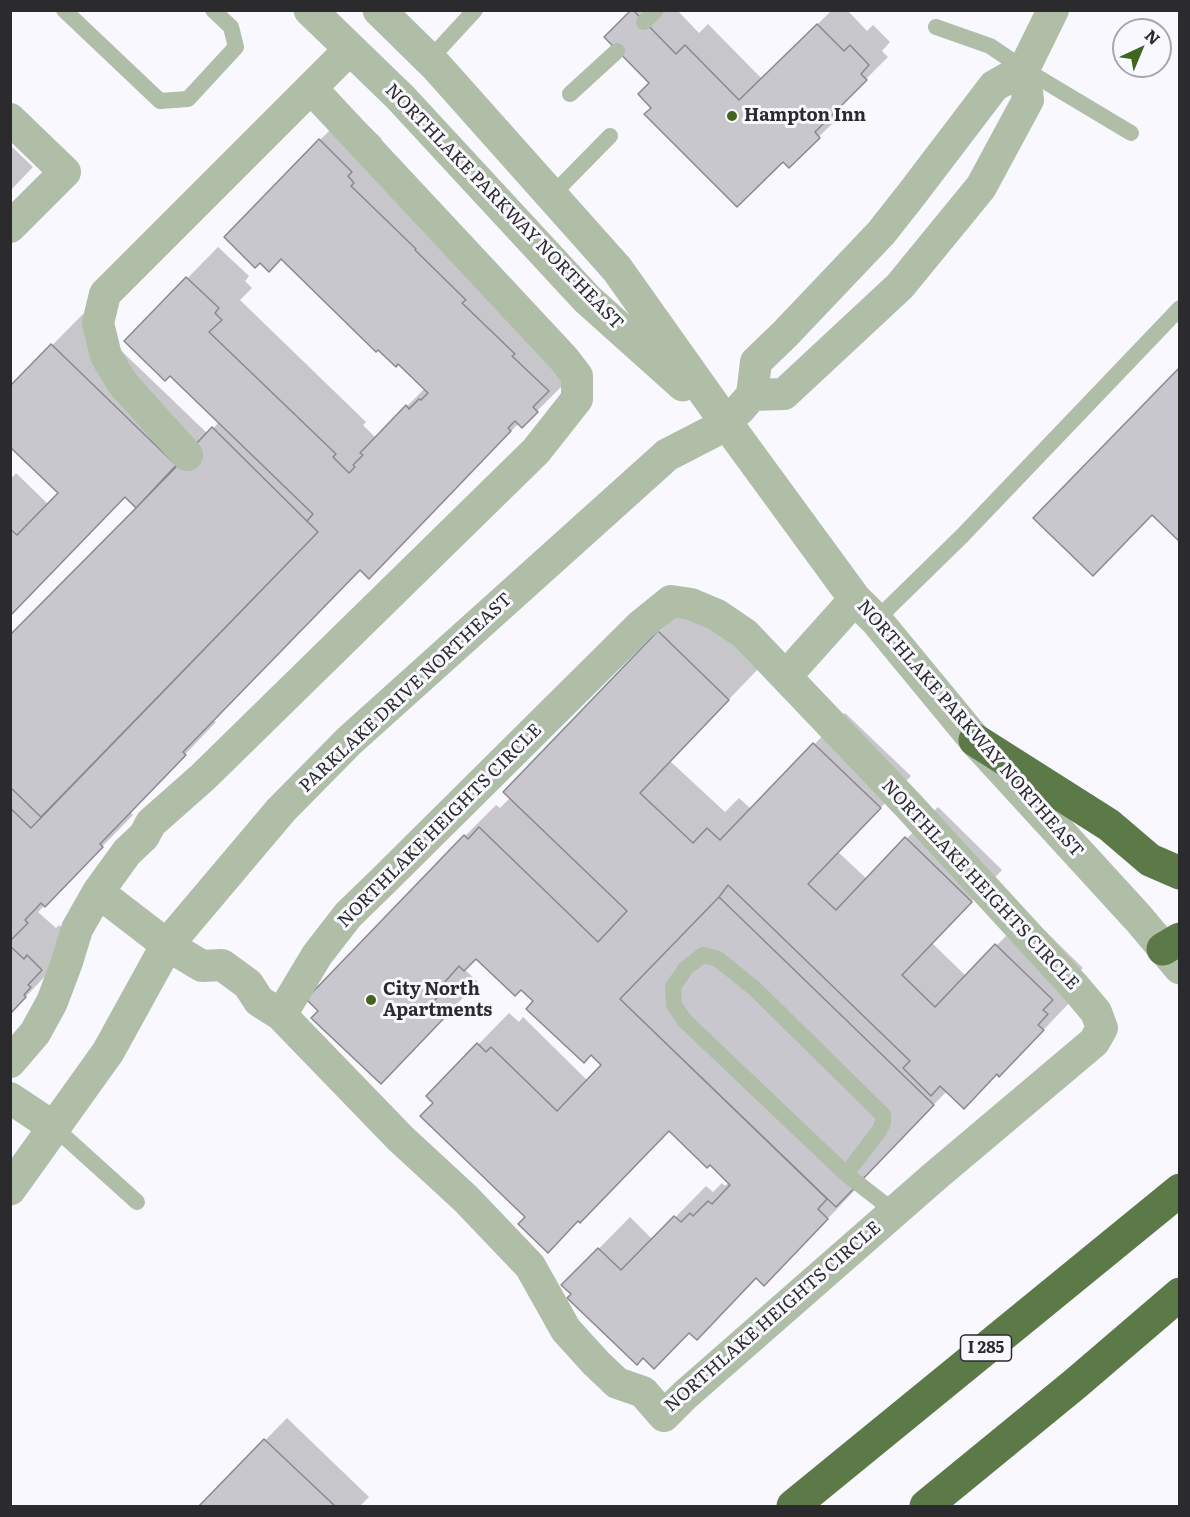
<!DOCTYPE html>
<html>
<head>
<meta charset="utf-8">
<style>
	body { margin:0 }
	#map { position:relative; width:1190px; height:1517px; overflow:hidden; background:#f9f8fe; font-family:Literata,serif }
	canvas { display:block }
	.frame { position:absolute; inset:0; border:12px solid #2b2b2e; pointer-events:none }
	.north { position:absolute; left:1112px; top:18px; width:60px; height:60px; box-sizing:border-box; background:#f9f8fe; border:2px solid #a7a6ab; border-radius:50%; rotate:44deg; font-size:16px; font-weight:700; line-height:24px; text-align:center; color:#2b2b2e }
	.north::after { content:''; display:block; margin:auto; width:21px; height:27px; background:#40651f; clip-path:polygon(50% 0,100% 100%,50% 72%,0 100%) }
</style>
</head>
<body>
<div id="map">
<canvas width="1190" height="1517"></canvas>
<div class="frame"></div>
<div class="north">N</div>
</div>
<script>
const context = document.querySelector('canvas').getContext('2d');
context.lineJoin = 'round';
function fill(path, color) { context.fillStyle = color; context.fill(path, 'evenodd'); }
const poly = rows => new Path2D(rows.map(r => 'M' + r).join(''));
function stroke(path, color, width, dash) { context.strokeStyle = color; context.lineWidth = width; context.lineCap = dash ? 'butt' : 'round'; context.setLineDash(dash || []); context.stroke(path); }
function label(font, color, halo, rows, align = 'center') {
  context.font = font + ' Literata,serif'; context.lineWidth = 6; context.setLineDash([]); context.textBaseline = 'middle'; context.strokeStyle = halo; context.fillStyle = color; for (const [text, x, y, turn = 0] of rows) {
    context.save(); context.translate(x, y); context.rotate((+turn || 0) * Math.PI / 180); context.textAlign = isNaN(turn) ? turn : align; if (halo) context.strokeText(text, 0, 0); context.fillText(text, 0, 0); context.restore();
  }
}
const shadow = poly([
	[632,10,677,10,699,33,708,24,762,79,832,10,847,10,867,31,873,25,890,42,882,51,888,57,836,109,841,115,789,166,782,160,653,108,651,83],
	[351,109,382,139,378,144,568,380,522,426,519,423,400,546,360,568,213,720,216,722,130,812,133,815,38,912,56,928,59,925,72,938,56,965,10,1013,10,638,140,507,125,496,10,615,10,475,13,477,16,473,49,505,60,493,10,388,83,314,208,434,220,421,171,374,126,341,218,247,249,276,245,281,252,288,240,300,366,422,363,425,376,438,425,388,320,140],
	[10,145,33,167,10,191],
	[690,601,759,668,670,761,725,812,739,798,751,809,845,713,911,776,838,852,867,879,938,807,1002,870,932,943,966,976,1028,914,1083,968,1073,978,1074,998,1030,1044,998,1073,947,1091,856,1185,858,1187,796,1252,757,1276,689,1331,573,1294,563,1285,630,1217,653,1240,706,1186,713,1192,722,1183,725,1186,729,1182,710,1163,669,1130,527,1217,435,1103,428,1096,509,1013,519,1022,523,1017,588,1081,603,1065,521,988,476,957,464,969,478,982,412,1051,320,1011,308,999,465,836,496,805,500,808,511,797,659,632],
	[287,1418,369,1497,360,1506,201,1506]
]);
const building = poly([
	[631,10,633,10,676,54,685,45,739,100,817,24,844,51,850,45,869,65,861,74,867,80,815,132,820,138,789,168,783,162,737,207,644,114,651,108,638,94,649,83,604,37,631,10],
	[319,139,352,172,348,176,354,183,351,186,416,249,415,250,466,300,462,303,515,354,512,356,549,391,533,407,538,412,522,428,515,421,508,428,511,431,369,579,360,570,183,752,186,755,100,844,103,847,45,907,41,903,25,920,28,923,10,941,10,808,31,828,318,532,307,521,313,514,170,376,165,381,124,341,186,277,219,308,215,313,222,320,209,332,336,454,333,457,349,473,355,467,353,465,363,455,360,453,406,405,409,409,419,399,421,400,428,393,398,364,396,367,378,350,376,352,281,259,269,272,260,263,255,268,224,237,319,139],
	[51,344,177,466,136,508,125,497,10,616,10,529,17,535,58,493,10,447,10,386,51,344],
	[1180,367,1180,542,1152,515,1093,576,1033,518,1180,367],
	[212,427,318,532,41,817,10,787,10,635,136,508,212,427],
	[658,631,729,700,640,793,693,843,707,828,720,840,813,743,881,808,808,884,836,910,905,837,972,902,902,975,935,1007,995,944,1053,1000,1043,1010,1048,1014,1038,1025,1044,1030,999,1077,997,1074,964,1109,940,1086,931,1096,903,1068,910,1061,728,885,719,897,620,999,827,1199,818,1209,828,1219,764,1286,756,1278,697,1340,689,1333,654,1369,643,1358,637,1365,567,1298,571,1294,561,1285,598,1248,621,1270,674,1216,681,1222,690,1213,693,1216,708,1201,712,1204,730,1185,710,1165,707,1168,669,1131,580,1223,578,1221,548,1253,518,1224,525,1217,420,1116,433,1103,426,1096,477,1043,486,1052,491,1047,557,1111,601,1065,591,1055,584,1063,526,1009,533,1001,521,990,515,996,476,959,464,971,459,966,443,984,447,988,434,1001,448,1014,381,1084,311,1018,318,1011,306,999,464,835,468,839,479,827,598,942,627,911,503,792,658,631],
	[719,897,934,1105,836,1207,620,999,719,897],
	[10,946,24,959,27,955,42,970,28,985,31,987,24,995,26,997,10,1014,10,946],
	[264,1439,335,1506,199,1506,264,1439]
]);
const service = poly([
	[64,10,160,101,188,99,236,47,231,27,213,10],
	[644,22,656,10],
	[936,27,990,46,1024,69,1131,133],
	[430,59,475,10],
	[570,94,617,51],
	[552,195,610,136],
	[876,620,962,536,1180,308],
	[55,1128,137,1202],
	[846,1174,879,1131,883,1123,883,1115,755,989,718,959,703,955,686,968,673,987,674,1005,685,1021,846,1174,895,1212]
]);
const minor = poly([
	[10,119,65,172,10,227],
	[752,395,784,394,900,286,981,187,1028,100,1024,69,1053,10],
	[739,410,752,395,756,362,785,334,881,233,911,195,994,86,1024,69],
	[187,455,123,384,106,356,98,323,105,294,350,49],
	[786,676,855,599],
	[98,892,167,945,202,966,222,965,248,984,259,1001,281,1015,400,1138,466,1199,530,1266,566,1330,596,1363,617,1383,643,1392,664,1416,685,1395,934,1177,1094,1042,1102,1028,1096,1012,1074,986,908,805,745,634,717,615,691,604,671,601,640,626,385,879,348,915,317,955,281,1015],
	[10,1062,35,1033,52,1002,67,962,77,929,98,892,127,852,144,836,151,823,203,777,536,451,577,399,577,376,564,359,311,88],
	[10,1098,55,1128]
]);
const tertiary = poly([
	[310,10,400,97,587,299,683,385],
	[379,10,437,67,617,269,727,424,855,599,876,620,975,740,1139,919,1180,968],
	[10,1189,108,1052,167,945,281,810,349,741,667,455,727,424]
]);
const motorway = poly([
	[975,740,1109,825,1150,860,1180,873],
	[1163,949,1180,939],
	[793,1506,1180,1190],
	[926,1506,1075,1384,1180,1294]
]);
const markers = [
	[732,116,6,"#40651f"],
	[371,1000,6,"#40651f"]
];
const shields = [
	[986,1348,51]
];
const shieldNames = [
	["I 285",986,1348]
];
const poiNames = [
	["Hampton Inn",744,116],
	["City North",383,990],
	["Apartments",383,1011]
];
const streetNames = [
	["NORTHLAKE PARKWAY NORTHEAST",504,207,46],
	["PARKLAKE DRIVE NORTHEAST",406,693,-43],
	["NORTHLAKE PARKWAY NORTHEAST",970,729,49],
	["NORTHLAKE HEIGHTS CIRCLE",440,826,-45],
	["NORTHLAKE HEIGHTS CIRCLE",980,885,47],
	["NORTHLAKE HEIGHTS CIRCLE",773,1317,-41]
];
fill(shadow, '#0003');
fill(building, '#c8c7ce');
stroke(building, '#89888f', 1.5);
stroke(service, '#b0bea7', 16);
stroke(minor, '#b0bea7', 32);
stroke(tertiary, '#b0bea7', 33);
stroke(motorway, '#5c7948', 33);
for (const [x, y, r, color] of markers) { const dot = new Path2D(); dot.arc(x, y, r, 0, 2 * Math.PI); context.fillStyle = color; context.fill(dot); stroke(dot, '#f9f8fe', 2); }
for (const [x, y, w] of shields) { const box = new Path2D(); box.roundRect(x - w / 2, y - 13, w, 26, 4.5); context.fillStyle = '#f9f8fe'; context.fill(box); stroke(box, '#2b2b2e', 1.5); }
label('bold 16px', '#2b2b2e', null, shieldNames);
label('bold 18px', '#2b2b2e', '#f9f8fe', poiNames, 'left');
label('18px', '#2b2b2e', '#f9f8fe', streetNames);
</script>
</body>
</html>
